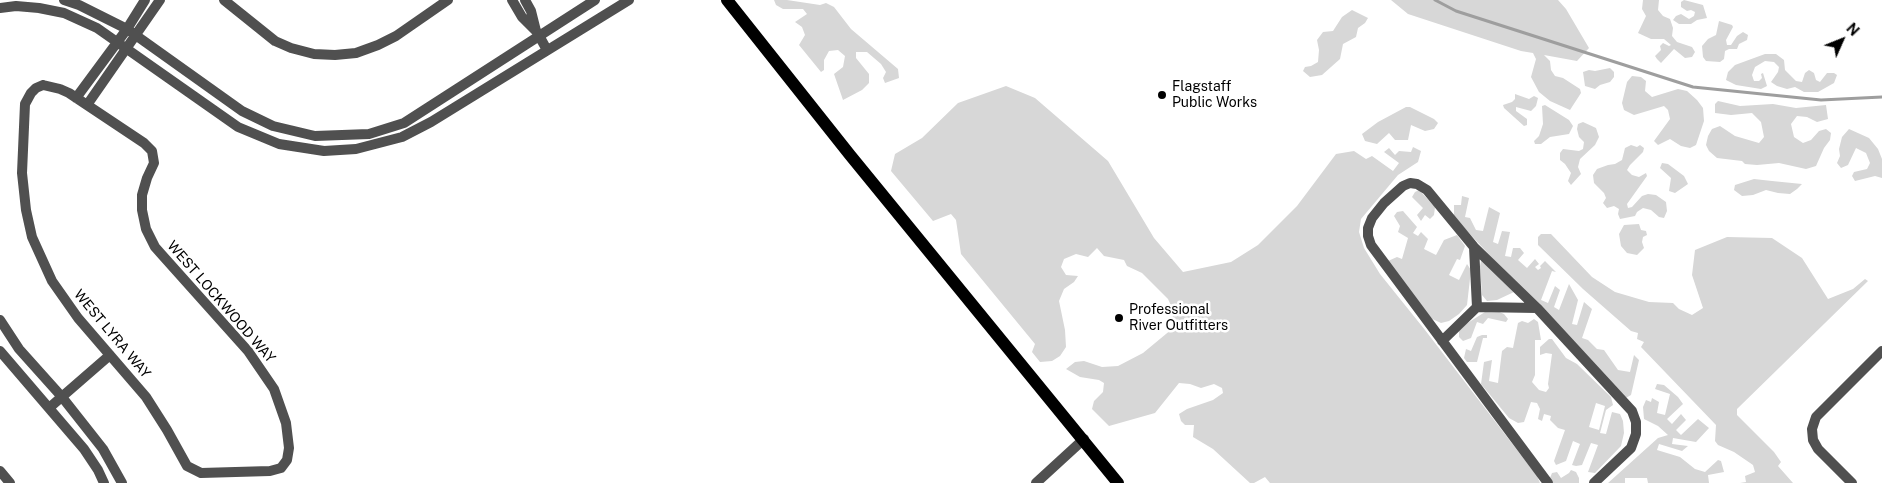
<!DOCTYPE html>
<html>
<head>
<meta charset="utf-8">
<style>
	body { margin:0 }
	#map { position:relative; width:1882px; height:483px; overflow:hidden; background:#fff; font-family:"Public Sans",sans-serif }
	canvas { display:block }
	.north { position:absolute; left:1817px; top:15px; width:50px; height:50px; -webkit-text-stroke:4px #fff; paint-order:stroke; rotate:46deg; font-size:14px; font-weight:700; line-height:20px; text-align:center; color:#000 }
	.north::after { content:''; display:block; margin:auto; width:18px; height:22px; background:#000; clip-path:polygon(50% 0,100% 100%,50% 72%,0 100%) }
</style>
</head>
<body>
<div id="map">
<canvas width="1882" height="483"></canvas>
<div class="north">N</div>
</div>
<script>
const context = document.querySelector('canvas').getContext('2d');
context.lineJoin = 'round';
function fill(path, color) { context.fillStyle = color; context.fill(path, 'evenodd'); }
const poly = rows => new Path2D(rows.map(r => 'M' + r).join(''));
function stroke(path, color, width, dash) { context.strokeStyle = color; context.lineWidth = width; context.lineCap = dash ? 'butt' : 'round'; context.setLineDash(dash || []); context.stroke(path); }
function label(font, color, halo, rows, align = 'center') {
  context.font = font + ' "Public Sans",sans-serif'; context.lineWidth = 5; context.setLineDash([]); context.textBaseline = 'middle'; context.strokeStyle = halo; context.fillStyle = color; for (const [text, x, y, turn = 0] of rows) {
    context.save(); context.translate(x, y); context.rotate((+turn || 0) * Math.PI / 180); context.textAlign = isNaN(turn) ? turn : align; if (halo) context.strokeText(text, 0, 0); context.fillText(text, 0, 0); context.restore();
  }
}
const green = poly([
	[774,0,787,0,820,5,826,3,834,7,851,29,898,69,899,78,885,83,883,78,886,72,881,64,867,52,856,52,856,58,869,74,869,83,862,90,843,100,834,74,843,67,845,56,838,50,829,51,824,60,824,70,821,72,799,45,805,35,802,27,795,22,807,14,803,9,783,9,776,5],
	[1391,0,1558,0,1566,9,1589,48,1577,61,1544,55,1550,61,1551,70,1555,76,1563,78,1580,89,1581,93,1570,110,1550,101,1539,92,1531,77,1536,59,1533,53,1521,51,1408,14],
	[1643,0,1659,0,1658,10,1663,16,1670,19,1673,28,1672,36,1677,42,1692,47,1695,52,1692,57,1685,58,1674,49,1661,63,1657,59,1655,56,1661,50,1660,46,1663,43,1669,46,1671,45,1664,39,1651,39,1638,33,1646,16,1642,9],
	[1684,0,1703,5,1707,18,1697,20,1691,24,1679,24,1673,20,1676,16,1681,14,1689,19,1694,16,1695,12,1691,10,1687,11,1681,7,1681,2],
	[1352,10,1368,18,1365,23,1358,28,1356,37,1343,44,1340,59,1322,75,1310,77,1303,71,1305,67,1311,66,1318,62,1319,50,1317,40,1323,32,1333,31,1342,17],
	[1719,21,1732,25,1733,27,1726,40,1727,45,1731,45,1737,36,1743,32,1748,35,1747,40,1739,44,1737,49,1729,49,1725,51,1724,59,1720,62,1706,61,1703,57,1702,46,1708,39,1716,35],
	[1765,54,1776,54,1784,60,1785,70,1796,81,1802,82,1805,73,1809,70,1814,73,1816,80,1820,82,1827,73,1834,73,1837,75,1834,83,1818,92,1804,92,1795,87,1787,89,1777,86,1771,82,1778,72,1779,67,1774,62,1765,61,1755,67,1752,75,1754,81,1759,81,1762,78,1761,74,1763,73,1767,86,1761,89,1736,85,1726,80,1728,72,1735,65],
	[1610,68,1614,72,1614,77,1610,82,1600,85,1595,89,1585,86,1583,72,1589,70,1595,71],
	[1632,76,1641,77,1646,81,1645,91,1652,97,1678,89,1687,91,1697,100,1703,108,1704,121,1696,145,1690,148,1681,146,1670,139,1658,145,1654,141,1670,119,1668,110,1664,106,1634,115,1624,110,1622,103,1627,82],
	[1006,86,1035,98,1108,161,1154,238,1183,272,1231,262,1258,245,1297,206,1336,154,1354,151,1366,159,1372,156,1393,171,1399,163,1384,152,1389,148,1395,155,1399,151,1411,152,1413,147,1421,151,1418,162,1398,175,1361,219,1359,232,1364,248,1380,274,1425,330,1537,476,1540,483,1270,483,1265,477,1254,483,1250,483,1213,449,1193,437,1194,425,1185,425,1181,421,1179,414,1187,409,1213,400,1223,393,1222,388,1214,384,1201,388,1190,384,1179,383,1155,413,1109,426,1092,409,1094,401,1103,392,1104,383,1099,380,1080,377,1066,369,1075,362,1084,361,1102,367,1118,366,1143,353,1172,329,1173,310,1168,299,1142,273,1127,266,1124,260,1104,256,1097,248,1088,257,1076,254,1064,259,1061,267,1066,275,1078,276,1074,282,1064,289,1059,301,1065,330,1066,347,1060,356,1052,361,1040,362,1032,352,1035,344,961,254,956,220,951,214,933,221,891,171,895,154,922,138,958,103],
	[1515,94,1529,99,1534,96,1538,98,1536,106,1531,111,1516,107,1516,111,1527,119,1527,125,1524,126,1504,108,1503,105,1512,102,1515,99],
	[1718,101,1740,106,1773,104,1796,108,1826,105,1828,119,1817,122,1807,117,1797,116,1791,124,1794,137,1803,143,1811,140,1819,131,1826,129,1831,133,1830,140,1824,148,1816,166,1806,169,1779,163,1757,165,1745,164,1742,161,1717,158,1709,151,1706,145,1708,136,1712,129,1720,126,1735,136,1759,143,1764,137,1761,122,1752,113,1731,115,1715,113,1715,104],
	[1545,105,1569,120,1573,126,1569,134,1550,137,1541,144,1535,144,1534,141,1539,136,1543,124,1542,106],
	[1406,107,1410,107,1434,119,1438,123,1434,129,1425,131,1411,125,1408,140,1395,140,1389,133,1377,144,1365,141,1362,134,1378,122],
	[1583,122,1596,128,1599,137,1595,145,1580,159,1578,167,1581,174,1571,185,1568,181,1571,173,1565,164,1560,160,1560,153,1563,149,1579,151,1583,149,1584,142,1579,137,1577,129,1578,124],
	[1849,129,1869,138,1878,149,1882,159,1882,178,1875,176,1855,181,1852,176,1854,172,1867,169,1870,163,1866,153,1856,148,1848,165,1841,168,1837,163,1840,156,1839,149,1842,137],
	[1631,145,1637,147,1640,145,1644,148,1643,152,1630,165,1627,170,1632,175,1639,177,1646,173,1647,176,1627,204,1628,208,1632,207,1642,196,1648,194,1656,195,1666,202,1667,211,1664,218,1659,217,1651,210,1643,208,1637,212,1635,216,1620,219,1618,214,1619,209,1614,206,1607,208,1603,203,1606,198,1604,193,1594,183,1593,175,1597,169,1608,165,1615,164,1622,160,1625,148],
	[1662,163,1668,164,1684,176,1688,184,1675,193,1669,191,1671,178,1660,168],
	[1754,179,1772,181,1802,184,1797,189,1790,194,1778,193,1766,190,1753,195,1742,196,1734,190,1735,185],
	[1419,190,1435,207,1434,215,1430,219,1425,215,1421,221,1417,215,1423,208,1412,197,1415,192],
	[1462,196,1469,198,1465,217,1470,218,1476,230,1483,231,1489,207,1500,213,1493,242,1498,244,1502,231,1510,232,1505,256,1511,257,1513,248,1520,248,1524,253,1518,260,1527,268,1535,259,1539,264,1535,267,1538,270,1541,268,1540,266,1545,261,1556,272,1552,271,1541,300,1548,303,1555,286,1560,290,1554,307,1559,310,1569,284,1578,300,1572,324,1577,325,1584,302,1592,309,1582,338,1588,340,1597,349,1604,350,1618,370,1630,372,1634,355,1639,360,1631,395,1624,399,1454,217,1454,205,1461,205],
	[1403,211,1417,227,1413,233,1418,236,1421,232,1428,239,1424,249,1436,255,1444,240,1457,235,1465,246,1460,260,1457,259,1449,275,1459,280,1467,264,1471,270,1467,305,1459,314,1449,321,1441,323,1428,317,1388,261,1397,257,1402,259,1408,238,1398,232,1400,226,1394,216,1397,212],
	[1639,224,1641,230,1646,231,1647,235,1643,237,1642,242,1644,248,1637,255,1627,253,1621,246,1619,234,1624,225],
	[1541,234,1551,234,1592,277,1615,292,1649,302,1673,303,1679,309,1692,315,1703,308,1692,275,1695,250,1727,237,1772,238,1802,258,1828,299,1853,289,1865,279,1868,281,1737,409,1737,415,1774,452,1781,462,1778,466,1793,483,1740,483,1746,482,1745,476,1755,472,1753,465,1734,452,1718,445,1715,441,1716,425,1641,347,1644,342,1637,339,1638,333,1631,331,1583,289,1538,245,1538,237],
	[1484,260,1514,292,1497,300,1487,301,1482,295,1480,266,1481,261],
	[1497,311,1504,314,1508,319,1506,322,1488,318,1483,324,1477,322,1471,338,1463,341,1459,337,1459,331,1466,324,1485,312],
	[1534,319,1538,322,1541,340,1535,340,1535,375,1532,382,1539,390,1546,392,1549,388,1548,384,1552,354,1546,353,1540,355,1540,347,1549,339,1552,339,1566,358,1577,364,1611,397,1613,405,1606,410,1600,433,1606,434,1612,412,1620,414,1623,421,1624,433,1621,446,1595,473,1588,472,1598,445,1591,443,1582,465,1576,466,1572,465,1580,444,1573,441,1566,461,1556,465,1554,461,1565,430,1558,428,1550,420,1551,416,1544,414,1542,421,1538,419,1540,409,1537,403,1531,402,1524,422,1518,423,1509,418,1481,384,1484,362,1492,360,1489,381,1498,383,1502,351,1507,347,1513,348,1518,323,1522,321,1528,323],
	[1596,403,1605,406,1599,430,1589,427],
	[1482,335,1487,335,1487,338,1483,338,1477,362,1467,362,1464,358,1466,349,1471,351,1477,337],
	[1657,384,1664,385,1678,397,1683,404,1667,419,1672,424,1681,414,1686,420,1676,430,1681,435,1698,419,1709,428,1696,442,1673,438,1672,444,1688,446,1682,451,1659,444,1657,450,1680,457,1695,469,1705,472,1718,460,1721,461,1724,472,1708,475,1709,483,1648,483,1647,478,1625,478,1625,483,1608,483,1658,438,1668,435,1658,426,1644,419,1643,407,1646,400,1651,402,1652,398,1659,402,1657,413,1665,415,1670,394,1655,389],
	[1571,470,1576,472,1579,478,1579,483,1553,483,1550,478,1552,473,1557,472,1561,478,1569,473]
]);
const stream = poly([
	[1435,0,1456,11,1693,87,1821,100,1882,97]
]);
const minor = poly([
	[64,0,79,5,127,29,242,111,273,126,315,136,369,134,404,123,595,0],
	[224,0,275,41,291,48,314,54,335,55,356,53,378,45,396,36,448,0],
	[512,0,522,17,537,32,547,50],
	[525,0,531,11,536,31],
	[0,8,16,6,39,8,64,13,97,28,238,127,279,144,324,151,356,149,402,137,431,122,629,0],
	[43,85,60,89,69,93,144,143,152,151,154,163,147,178,142,195,142,210,146,229,155,247,163,256,248,351,274,389,286,423,289,448,287,460,281,468,270,471,201,473,187,466,167,430,146,397,78,318,52,281,32,237,26,210,22,173,25,104,31,93,36,88,43,85],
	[76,98,127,29,145,0],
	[87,105,160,0],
	[1477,307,1537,308],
	[0,320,19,349,62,397,103,449,122,483],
	[1442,341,1477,307,1474,247],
	[0,351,84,449,98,470,104,483],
	[49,408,110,355],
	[0,471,10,483],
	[1036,483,1084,439],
	[1548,483,1371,245,1368,236,1368,228,1372,218,1384,203,1403,186,1410,183,1417,184,1427,190,1474,247,1537,308,1632,411,1636,422,1636,434,1631,448,1594,483],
	[1852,483,1818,449,1813,440,1812,429,1816,417,1882,351]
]);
const major = poly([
	[727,0,850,155,1118,483]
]);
const markers = [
	[1162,95,5,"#000"],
	[1119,318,5,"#000"]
];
const poiNames = [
	["Flagstaff",1172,87],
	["Public Works",1172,103],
	["Professional",1129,310],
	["River Outfitters",1129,326]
];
const streetNames = [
	["WEST LOCKWOOD WAY",221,302,49],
	["WEST LYRA WAY",112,334,50]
];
fill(green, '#d7d7d7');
stroke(stream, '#9e9e9e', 3);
stroke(minor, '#505050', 10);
stroke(major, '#000', 12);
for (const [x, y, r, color] of markers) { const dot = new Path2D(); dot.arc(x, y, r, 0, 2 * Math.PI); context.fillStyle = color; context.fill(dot); stroke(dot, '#fff', 2); }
label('14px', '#000', '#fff', poiNames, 'left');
label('14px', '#000', '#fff', streetNames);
</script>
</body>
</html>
